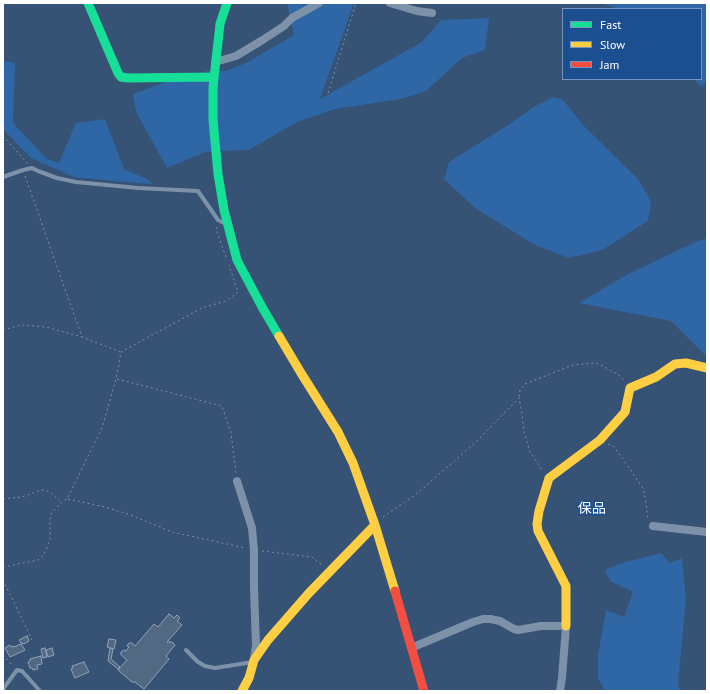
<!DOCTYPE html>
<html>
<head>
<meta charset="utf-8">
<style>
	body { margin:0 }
	#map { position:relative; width:710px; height:694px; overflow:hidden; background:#365274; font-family:"PT Sans",sans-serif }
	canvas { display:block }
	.frame { position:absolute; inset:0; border:4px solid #fff; pointer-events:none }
	.legend { position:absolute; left:562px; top:8px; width:140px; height:72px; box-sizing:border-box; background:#1b4f8f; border:1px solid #7695bc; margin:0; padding:5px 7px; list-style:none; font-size:12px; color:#fff }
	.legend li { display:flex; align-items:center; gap:8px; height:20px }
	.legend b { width:20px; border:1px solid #7695bc }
</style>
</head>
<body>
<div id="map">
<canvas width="710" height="694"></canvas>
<div class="frame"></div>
<ul class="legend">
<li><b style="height:5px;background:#16e098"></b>Fast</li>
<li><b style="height:5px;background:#ffcf43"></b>Slow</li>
<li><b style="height:5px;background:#f24e42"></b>Jam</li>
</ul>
</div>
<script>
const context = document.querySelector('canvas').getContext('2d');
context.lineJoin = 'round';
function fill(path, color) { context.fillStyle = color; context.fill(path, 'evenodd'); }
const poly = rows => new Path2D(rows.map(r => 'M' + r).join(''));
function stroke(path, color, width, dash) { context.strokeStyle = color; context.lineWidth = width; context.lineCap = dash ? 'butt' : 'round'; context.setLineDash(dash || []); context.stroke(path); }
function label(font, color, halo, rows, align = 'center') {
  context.font = font + ' "PT Sans","Noto Sans JP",sans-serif'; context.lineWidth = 3; context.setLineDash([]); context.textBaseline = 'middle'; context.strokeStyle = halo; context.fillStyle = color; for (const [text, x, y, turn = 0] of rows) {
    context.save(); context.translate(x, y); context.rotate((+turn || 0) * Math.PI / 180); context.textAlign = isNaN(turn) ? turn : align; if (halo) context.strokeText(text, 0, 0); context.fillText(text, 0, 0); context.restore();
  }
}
const green = poly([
	[287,3,354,3,320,99,422,42,441,20,489,18,485,50,462,58,426,91,401,99,335,109,297,122,249,150,205,152,167,168,136,112,133,94,165,82,207,71,226,71,246,63,294,35],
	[601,3,707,3,707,79,702,87,694,79,701,79,701,9,619,9],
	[3,61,15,63,13,123,47,159,59,163,76,123,105,119,124,169,147,179,153,184,123,182,74,177,31,158,3,129],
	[553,97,563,100,584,126,639,180,651,202,648,221,602,250,569,258,533,244,475,208,444,179,449,162,505,127,537,105],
	[707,238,707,356,705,355,671,321,579,303,626,275,695,242],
	[661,553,670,563,682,558,686,599,678,684,680,691,605,691,598,678,598,655,606,610,624,617,633,592,610,581,605,570,625,562]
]);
const building = poly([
	[169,614,174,618,177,615,180,618,177,621,182,625,167,642,172,642,175,645,166,656,169,659,144,689,135,682,132,682,118,670,127,660,121,655,121,652,124,650,126,651,129,647,127,646,129,643,132,643,135,646,154,624,158,627,169,614],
	[27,636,29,641,24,644,21,643,19,640,27,636],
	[109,639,116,640,114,649,107,647,109,639],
	[21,644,25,650,10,657,5,648,10,645,11,647,14,646,14,647,21,644],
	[45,648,47,657,43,658,41,649,45,648],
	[52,648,54,655,48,657,46,650,52,648],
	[110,648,113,649,111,659,120,667,118,669,108,661,110,648],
	[41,656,42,664,37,665,38,669,33,670,32,668,30,668,28,662,30,661,30,659,41,656],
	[84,662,89,672,75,678,71,669,73,668,72,666,84,662]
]);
const path = poly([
	[328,93,356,3],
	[3,136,28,164],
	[25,176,82,337,121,352],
	[217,227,216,229,227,260],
	[3,330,21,325,46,327,82,337],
	[117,379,222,406,231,433,236,473],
	[519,397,520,390,525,384,573,365,595,363,601,365,619,375,625,382],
	[608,444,613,446,623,459,644,490,648,519],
	[3,499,22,497,41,490,45,490,51,493,61,502],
	[68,499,105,507,131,515,172,532,245,548],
	[383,517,414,496,475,443,519,398,522,414,524,432,530,452,543,471],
	[262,551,312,557,322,565],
	[3,567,38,560,43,556,46,550,50,539,50,519,52,512,62,502,67,499,102,428,116,379,121,352,202,308,226,301,238,292,229,265],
	[3,580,33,642],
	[3,655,13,666]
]);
const lane = poly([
	[3,177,23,170,32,168,38,171,57,178,76,182,138,188,198,191,218,220,226,224],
	[186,650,198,662,205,666,215,668,253,662],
	[4,691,3,689,17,670,22,671,40,691]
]);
const street = poly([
	[390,3,417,11,432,13],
	[215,62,236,56,261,41,284,26,292,18,319,3],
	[237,481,252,528,254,550,254,589,256,645,254,659],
	[653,526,707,532],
	[411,648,473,622,483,619,490,619,500,621,514,629,518,630,541,626,566,626,562,678,560,691]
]);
const fast = poly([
	[88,3,118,73,121,77,128,78,214,77],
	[227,3,220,24,213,87,213,119,218,174,224,210,237,260,262,307,279,336]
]);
const slow = poly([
	[279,336,301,373,338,432,353,463,375,525,395,591],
	[566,626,566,586,538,531,537,524,539,511,549,478,600,440,625,412,630,388,656,377,675,364,686,363,707,368],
	[242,691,249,678,254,660,268,640,309,593,375,525]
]);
const jam = poly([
	[395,591,424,691]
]);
const quarterNames = [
	["保品",592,509]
];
fill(green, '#2f66a5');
fill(building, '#526984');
stroke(building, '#92a2b6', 1);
stroke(path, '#7d92a8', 1, [2, 3]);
stroke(lane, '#7d92a8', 4);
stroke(street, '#7d92a8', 8);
stroke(fast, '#16e098', 9);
stroke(slow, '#ffcf43', 9);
stroke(jam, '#f24e42', 9);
label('14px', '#fff', '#1b4f8f', quarterNames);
</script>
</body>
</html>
